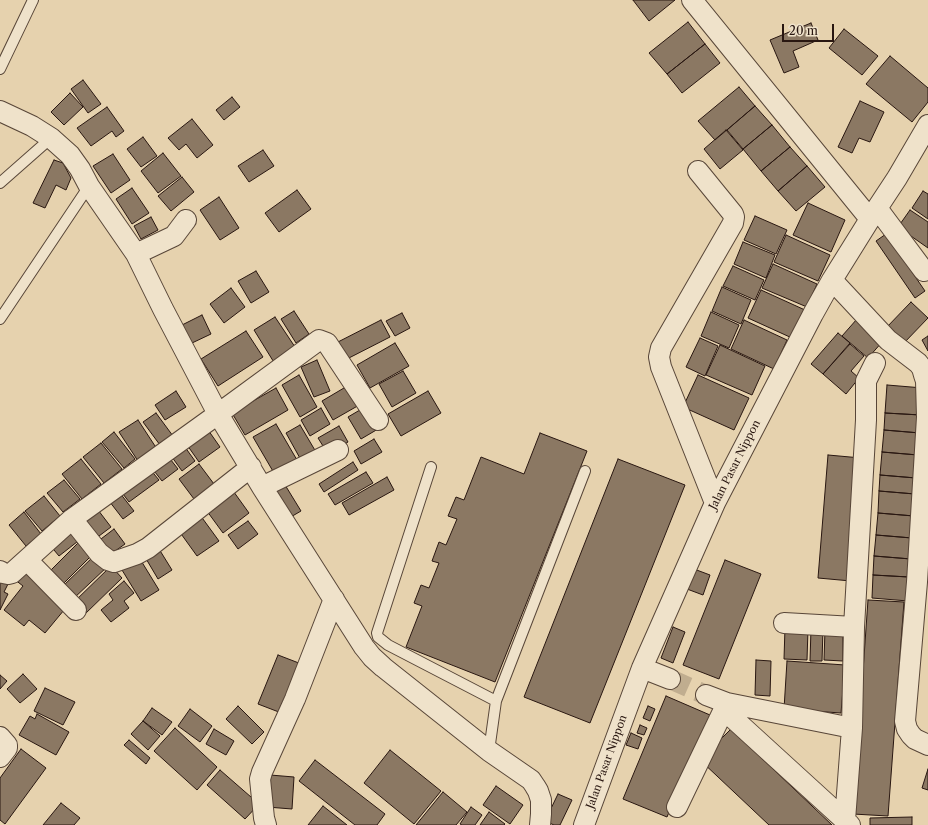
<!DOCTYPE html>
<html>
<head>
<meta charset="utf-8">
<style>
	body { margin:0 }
	#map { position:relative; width:928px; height:825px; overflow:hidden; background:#e6d2ae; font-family:"Libre Caslon Text",serif }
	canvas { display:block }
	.scale { position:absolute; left:782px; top:24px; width:52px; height:18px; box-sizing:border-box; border:2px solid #291711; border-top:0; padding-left:5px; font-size:12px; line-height:14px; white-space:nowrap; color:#291711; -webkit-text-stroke:3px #efe2ca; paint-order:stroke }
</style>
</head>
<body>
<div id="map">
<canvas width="928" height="825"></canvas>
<div class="scale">20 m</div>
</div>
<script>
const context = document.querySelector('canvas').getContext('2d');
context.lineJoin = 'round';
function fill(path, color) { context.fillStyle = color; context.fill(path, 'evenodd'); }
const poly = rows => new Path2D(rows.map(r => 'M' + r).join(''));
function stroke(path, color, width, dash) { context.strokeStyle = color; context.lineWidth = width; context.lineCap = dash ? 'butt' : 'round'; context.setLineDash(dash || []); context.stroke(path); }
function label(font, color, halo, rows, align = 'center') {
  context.font = font + ' "Libre Caslon Text",serif'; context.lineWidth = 3.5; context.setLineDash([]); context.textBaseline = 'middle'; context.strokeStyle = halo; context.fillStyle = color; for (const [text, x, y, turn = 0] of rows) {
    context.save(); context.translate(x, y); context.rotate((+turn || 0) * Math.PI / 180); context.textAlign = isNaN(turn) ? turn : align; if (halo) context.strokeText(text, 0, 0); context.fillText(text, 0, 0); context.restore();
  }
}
const building = poly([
	[633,0,675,0,649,21,633,0],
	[688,22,705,44,667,74,649,53,688,22],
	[811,23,818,40,793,51,799,67,784,73,770,40,811,23],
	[844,29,878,56,862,75,829,48,844,29],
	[705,44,720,63,682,93,667,74,705,44],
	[890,56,928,88,928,102,912,122,866,84,890,56],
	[83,80,101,104,88,113,71,89,83,80],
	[739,87,755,106,715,140,698,121,739,87],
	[70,93,83,107,64,125,51,112,70,93],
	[232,97,240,107,224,120,216,110,232,97],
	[860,101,884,112,870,142,859,138,852,153,838,147,860,101],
	[755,106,772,125,743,149,727,130,755,106],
	[107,107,124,131,116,137,112,131,91,146,77,128,107,107],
	[192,119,213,145,197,158,186,144,179,150,168,138,192,119],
	[772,125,790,147,761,171,743,149,772,125],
	[726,130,743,150,720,169,704,149,726,130],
	[143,137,157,156,141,167,127,149,143,137],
	[790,147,807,166,778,191,761,171,790,147],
	[263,150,274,166,249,182,238,166,263,150],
	[163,153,181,176,158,193,141,171,163,153],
	[113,154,130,180,111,193,93,166,113,154],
	[54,160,63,163,71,178,66,190,56,185,45,208,33,203,54,160],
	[807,166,825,187,796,211,778,191,807,166],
	[182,177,194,192,171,211,158,196,182,177],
	[132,188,149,213,132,224,116,199,132,188],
	[297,190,311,209,279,232,265,213,297,190],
	[923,191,928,194,928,219,912,208,923,191],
	[219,197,239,228,220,240,200,210,219,197],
	[808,203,845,220,831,252,793,235,808,203],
	[910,210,928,222,928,248,898,227,910,210],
	[755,216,787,230,776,254,744,240,755,216],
	[151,217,158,230,141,239,134,226,151,217],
	[886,234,925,291,915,298,876,241,886,234],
	[786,235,830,255,818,281,774,262,786,235],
	[743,242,775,255,766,278,734,264,743,242],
	[773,264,817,284,807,307,762,288,773,264],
	[733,266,764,280,755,300,723,286,733,266],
	[256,271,269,292,251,303,238,281,256,271],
	[722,287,751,300,741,324,712,311,722,287],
	[231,288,245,307,224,323,210,304,231,288],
	[761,290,805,310,792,338,748,318,761,290],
	[911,302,928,318,903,344,886,328,911,302],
	[294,311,309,334,296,343,281,319,294,311],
	[711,312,739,325,729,348,701,336,711,312],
	[402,313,410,328,395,336,386,321,402,313],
	[202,315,211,334,192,343,182,325,202,315],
	[275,317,297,350,275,364,254,330,275,317],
	[857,319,883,341,868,358,842,336,857,319],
	[381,320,390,337,343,361,334,344,381,320],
	[744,320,787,340,774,369,731,349,744,320],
	[246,331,263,357,218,386,201,359,246,331],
	[838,333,850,343,823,374,811,364,838,333],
	[928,336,928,351,922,340,928,336],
	[700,338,718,346,705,376,686,367,700,338],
	[395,343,409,366,370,388,357,365,395,343],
	[850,344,864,356,851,371,859,378,846,394,823,374,850,344],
	[720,345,765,366,752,395,706,375,720,345],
	[317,360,330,391,314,397,301,367,317,360],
	[403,371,416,393,392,407,379,384,403,371],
	[299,375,317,407,300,417,282,385,299,375],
	[698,375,749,398,734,430,683,407,698,375],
	[349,385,361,404,333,420,322,401,349,385],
	[887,385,923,388,921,415,885,413,887,385],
	[276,388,288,410,245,435,232,413,276,388],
	[176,391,186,407,165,420,155,405,176,391],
	[428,391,441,413,401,436,388,414,428,391],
	[365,407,378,429,361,439,348,417,365,407],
	[321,408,330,424,310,436,301,420,321,408],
	[156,413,173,436,160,445,143,422,156,413],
	[885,413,921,415,920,433,884,430,885,413],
	[138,420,157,449,138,461,119,432,138,420],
	[276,424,297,460,274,473,253,437,276,424],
	[300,425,316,452,301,460,286,433,300,425],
	[339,426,348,442,328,454,318,438,339,426],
	[206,427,220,447,199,462,185,442,206,427],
	[884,430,920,433,918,455,882,452,884,430],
	[114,432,135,459,124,468,102,442,114,432],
	[540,433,587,451,495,682,406,647,422,606,414,603,421,585,429,588,439,563,432,561,439,542,446,545,457,519,448,516,456,497,464,500,481,457,524,474,540,433],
	[374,439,382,452,361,464,354,451,374,439],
	[101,443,122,469,104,483,83,457,101,443],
	[182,443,195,461,182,471,169,453,182,443],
	[882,452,918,455,916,478,880,475,882,452],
	[167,455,178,469,162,481,151,467,167,455],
	[828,455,861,458,851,581,818,578,828,455],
	[81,459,101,484,82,499,62,474,81,459],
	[618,459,685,485,590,723,524,697,618,459],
	[353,462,358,470,324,492,319,484,353,462],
	[199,464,217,488,197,503,179,479,199,464],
	[149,468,159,480,129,502,120,490,149,468],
	[366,472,373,483,335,505,328,494,366,472],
	[880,475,916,478,915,494,879,491,880,475],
	[387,477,394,490,349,515,342,503,387,477],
	[64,480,80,499,63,512,47,493,64,480],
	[282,480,301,511,289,518,270,487,282,480],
	[116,488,134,511,123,519,106,497,116,488],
	[231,488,249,513,223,533,204,507,231,488],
	[879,491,915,494,914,516,878,513,879,491],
	[44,496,60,516,42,531,25,511,44,496],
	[95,506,111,527,95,539,79,518,95,506],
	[24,512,41,534,26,546,9,525,24,512],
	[878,513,914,516,912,538,876,535,878,513],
	[200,515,219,541,197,556,179,531,200,515],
	[248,521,258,534,238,549,228,535,248,521],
	[73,526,82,538,59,556,49,544,73,526],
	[114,529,125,544,108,556,97,542,114,529],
	[876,535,912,538,911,559,874,556,876,535],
	[81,540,94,553,60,587,47,574,81,540],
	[159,549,172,570,158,579,145,557,159,549],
	[96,554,108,566,73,599,62,587,96,554],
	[874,556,911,559,909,577,873,575,874,556],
	[140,559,159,590,141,601,122,570,140,559],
	[725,560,761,574,719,679,683,665,725,560],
	[111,566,122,578,84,615,72,604,111,566],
	[24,567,69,604,45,633,29,620,24,626,4,610,23,586,14,579,24,567],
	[694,569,710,575,703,595,687,589,694,569],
	[0,573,11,578,4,592,8,594,0,610,0,573],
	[873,575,909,577,908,601,872,598,873,575],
	[124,581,134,593,124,601,129,608,111,622,101,610,113,600,109,594,124,581],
	[868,600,904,602,888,816,853,814,868,600],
	[673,627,685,632,673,663,661,658,673,627],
	[785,628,808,629,807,660,784,659,785,628],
	[811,629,823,629,822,661,810,661,811,629],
	[825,630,843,630,843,661,824,660,825,630],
	[278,655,304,665,284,714,258,704,278,655],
	[756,660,771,661,770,696,755,695,756,660],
	[787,661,845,665,841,713,784,709,787,661],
	[23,674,37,689,20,703,7,689,23,674],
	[0,675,7,681,0,689,0,675],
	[45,688,75,702,63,725,34,711,45,688],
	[666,696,710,715,667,817,623,799,666,696],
	[238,706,264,732,252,744,226,719,238,706],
	[648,706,655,709,650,721,643,718,648,706],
	[152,708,172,722,162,735,143,721,152,708],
	[190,709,212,726,200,742,178,726,190,709],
	[37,714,69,732,56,755,19,735,30,716,35,719,37,714],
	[143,721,160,736,148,750,131,734,143,721],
	[640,725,647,728,644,735,637,733,640,725],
	[175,728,217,767,197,790,154,751,175,728],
	[214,729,234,741,226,755,206,744,214,729],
	[731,729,832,825,769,825,700,760,731,729],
	[631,733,642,738,638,749,626,745,631,733],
	[129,740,150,758,146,764,124,745,129,740],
	[21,749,46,768,5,824,0,820,0,778,21,749],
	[390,750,441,791,414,824,364,783,390,750],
	[315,760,385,814,377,825,355,825,299,781,315,760],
	[928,769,928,790,922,788,928,769],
	[220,770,259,804,245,819,207,785,220,770],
	[270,775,294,777,292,809,267,807,270,775],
	[496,786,523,805,510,824,483,805,496,786],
	[443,792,467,812,456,825,416,825,443,792],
	[558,794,572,800,560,825,554,825,545,821,558,794],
	[61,803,80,818,74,825,43,825,61,803],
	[323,806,347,825,308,825,323,806],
	[471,807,482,815,475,825,462,825,460,824,471,807],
	[489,812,505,824,504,825,480,825,489,812],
	[912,817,912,825,870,825,870,818,912,817]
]);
const minorTunnel = poly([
	[670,679,706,695]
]);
const service = poly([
	[0,69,33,0],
	[0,183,51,138],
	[0,319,89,186],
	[431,467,377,633,378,637,388,645,496,701],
	[489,751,496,701,585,471]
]);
const minor = poly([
	[692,0,870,219],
	[0,111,32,126,51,138,70,155,80,169,89,186,136,254,163,309,218,414,262,487,364,647,372,657,383,667,489,751,531,780,535,786,538,791,541,800,541,814,540,825],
	[698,171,733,214,734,217,733,223,661,348,659,357,661,367,715,503],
	[877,208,924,271],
	[136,254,174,236,186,220],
	[832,280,888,340,918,363,922,368,924,375,926,381,927,417,917,582,905,721,907,729,911,735,915,739,928,745],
	[262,487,338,450],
	[72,519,99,553,108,560,114,562,137,554,148,548,251,467],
	[27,560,76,610],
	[0,571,3,573,8,574,12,573,72,519,218,414,319,340,327,343,378,420],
	[784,623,854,627],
	[642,668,670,679],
	[706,695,727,703,852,728,854,627,866,420,866,381,875,363],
	[724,710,850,825],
	[0,737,7,745,7,748,0,757],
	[677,807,727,703],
	[845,820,852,728],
	[266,825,264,818,260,779,262,772,295,699,334,599],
	[584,825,642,668,715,503,813,314,832,280,870,219,897,178,928,125]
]);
const streetNames = [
	["Jalan Pasar Nippon",735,465,-63],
	["Jalan Pasar Nippon",607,762,-70]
];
fill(building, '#8b7863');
stroke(building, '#291711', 1);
stroke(minorTunnel, '#c0ad8f', 20, [20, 10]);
stroke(service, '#584638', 12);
stroke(minor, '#584638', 22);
stroke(service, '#efe2ca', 10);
stroke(minor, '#efe2ca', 20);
label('11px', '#291711', '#efe2ca', streetNames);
</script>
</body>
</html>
